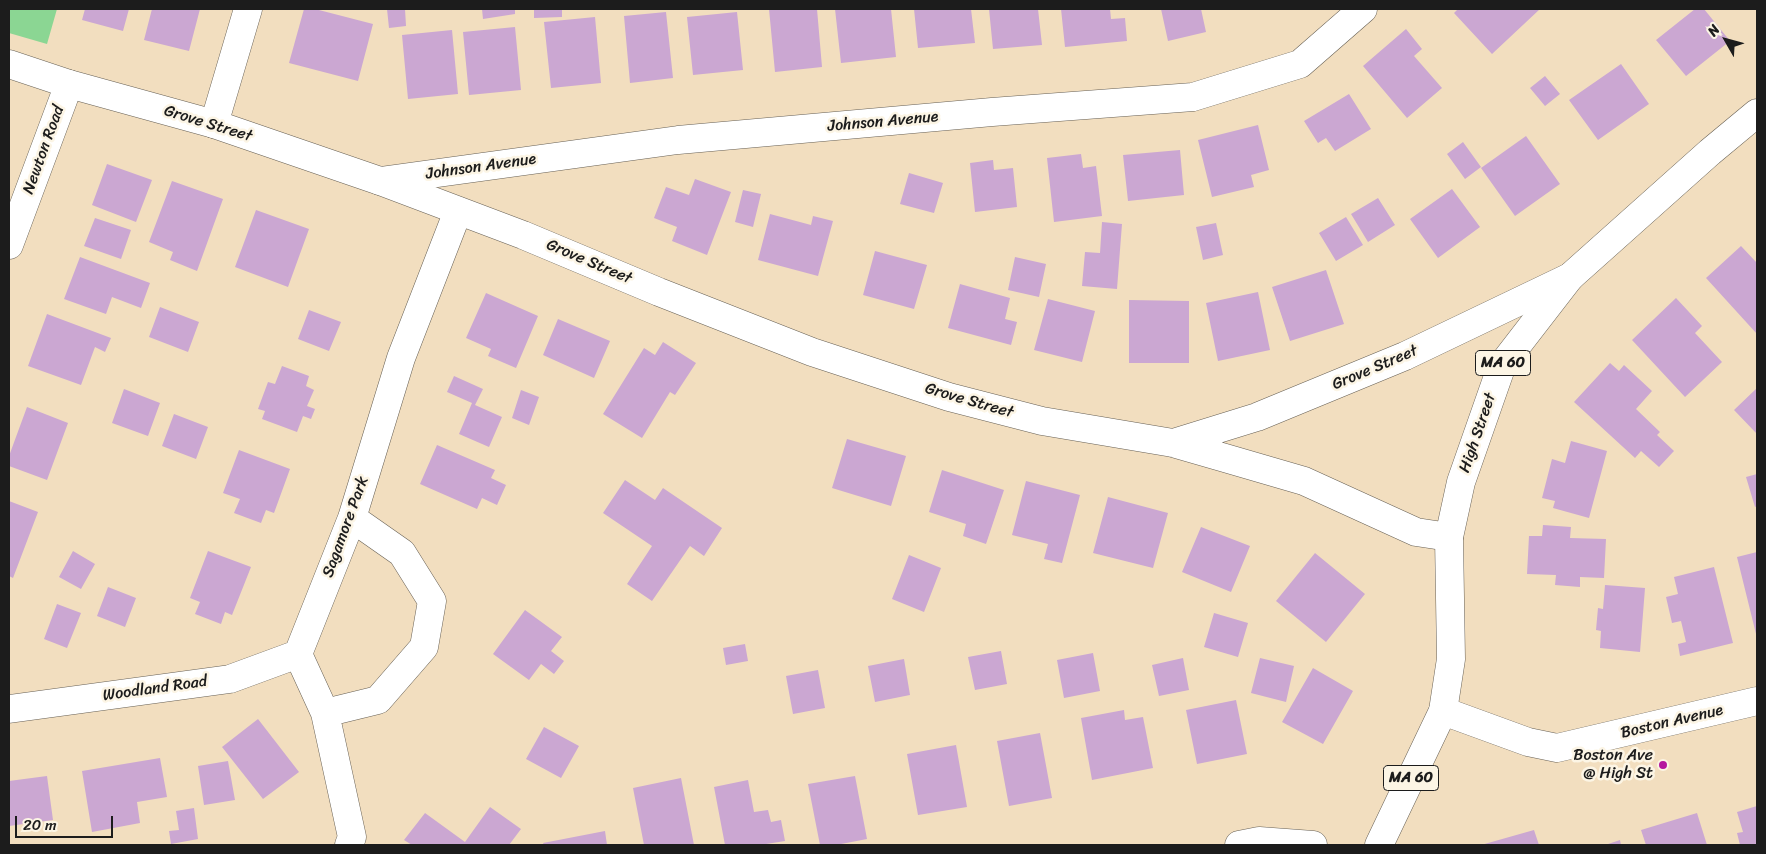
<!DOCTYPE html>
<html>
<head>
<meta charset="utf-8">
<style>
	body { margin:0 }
	#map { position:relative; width:1766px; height:854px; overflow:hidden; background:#f2debf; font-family:Sriracha,sans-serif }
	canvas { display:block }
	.frame { position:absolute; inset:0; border:10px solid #1c1c1c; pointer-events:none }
	.north { position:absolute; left:1701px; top:15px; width:50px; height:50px; -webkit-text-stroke:4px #fcf5e5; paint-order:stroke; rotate:308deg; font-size:14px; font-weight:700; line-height:20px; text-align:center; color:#1c1c1c }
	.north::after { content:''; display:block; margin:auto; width:18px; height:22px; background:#1c1c1c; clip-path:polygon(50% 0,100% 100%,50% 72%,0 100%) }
	.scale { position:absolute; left:15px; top:816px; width:98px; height:22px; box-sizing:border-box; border:2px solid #1c1c1c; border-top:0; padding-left:6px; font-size:15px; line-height:18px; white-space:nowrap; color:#1c1c1c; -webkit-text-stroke:4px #fcf5e5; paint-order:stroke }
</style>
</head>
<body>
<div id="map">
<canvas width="1766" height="854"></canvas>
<div class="frame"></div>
<div class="north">N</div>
<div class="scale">20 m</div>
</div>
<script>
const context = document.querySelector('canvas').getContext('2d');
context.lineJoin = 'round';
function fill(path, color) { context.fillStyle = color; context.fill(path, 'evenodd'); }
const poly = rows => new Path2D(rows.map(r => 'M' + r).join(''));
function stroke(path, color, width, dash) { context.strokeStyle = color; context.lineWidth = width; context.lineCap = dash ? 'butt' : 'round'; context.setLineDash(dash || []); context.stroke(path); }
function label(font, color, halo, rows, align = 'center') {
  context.font = font + ' Sriracha,sans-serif'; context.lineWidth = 5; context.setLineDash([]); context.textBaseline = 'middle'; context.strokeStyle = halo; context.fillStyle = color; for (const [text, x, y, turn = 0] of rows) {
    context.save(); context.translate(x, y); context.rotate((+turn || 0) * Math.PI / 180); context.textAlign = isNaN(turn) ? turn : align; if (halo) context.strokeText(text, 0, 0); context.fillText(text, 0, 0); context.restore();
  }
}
const green = poly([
	[9,9,57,9,47,44,9,33]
]);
const building = poly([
	[85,9,129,9,123,31,82,20],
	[152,9,200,9,189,51,144,40],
	[304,9,315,9,373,24,358,81,289,63],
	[387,9,405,9,406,26,389,28],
	[482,9,515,9,515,14,483,19],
	[534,9,562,9,562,17,534,18],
	[769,9,817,9,822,67,775,72],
	[835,9,891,9,896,57,841,63],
	[914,9,971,9,975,43,918,48],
	[989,9,1038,9,1042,45,993,49],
	[1061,9,1110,9,1111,19,1125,18,1127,41,1065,47],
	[1161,9,1201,9,1206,32,1168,41],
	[1458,9,1540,9,1492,54,1454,13],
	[1695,9,1704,9,1730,41,1686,76,1656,40],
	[666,12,673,78,630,83,624,16],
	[737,12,743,70,693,75,687,17],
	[595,17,601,83,551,88,544,22],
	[515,27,521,90,469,95,463,32],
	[1406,29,1422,49,1414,56,1442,88,1407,118,1363,66],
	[452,30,458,94,408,99,402,35],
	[1621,64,1649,104,1598,140,1569,100],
	[1545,76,1560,94,1545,106,1530,88],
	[1349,94,1371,129,1335,151,1326,138,1318,143,1304,121],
	[1258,125,1269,170,1251,175,1254,187,1212,197,1198,140],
	[1526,136,1560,184,1515,216,1481,168],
	[1463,142,1481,167,1465,179,1447,154],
	[1180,150,1184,195,1128,201,1123,155],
	[1081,154,1083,168,1096,166,1102,216,1054,222,1047,158],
	[993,160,994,170,1013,168,1017,207,975,212,970,163],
	[107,164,152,180,136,222,92,205],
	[909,173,943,183,934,213,900,204],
	[695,179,731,192,707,255,672,241,677,227,654,218,666,187,689,195],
	[172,181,223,199,197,271,170,260,173,252,149,242],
	[1452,189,1480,227,1438,258,1410,219],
	[743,190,761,194,753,227,735,222],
	[1378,198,1395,225,1368,242,1351,214],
	[256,210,309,229,288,287,235,267],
	[770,214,811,225,813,216,833,221,818,276,758,260],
	[1346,217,1363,245,1336,261,1319,233],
	[95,218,131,230,121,259,84,246],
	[1102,222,1122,224,1117,289,1082,286,1085,252,1100,253],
	[1216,223,1223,255,1203,260,1196,227],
	[1741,246,1757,263,1757,334,1706,278],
	[875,251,927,265,914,309,863,295],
	[80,257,150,283,141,308,112,297,106,314,64,299],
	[1015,257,1046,264,1039,297,1008,290],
	[1326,270,1344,324,1290,341,1272,287],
	[960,284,1010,298,1005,319,1017,322,1011,345,948,328],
	[1258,292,1270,350,1218,361,1206,303],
	[486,293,538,316,516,368,488,356,491,349,466,338],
	[1676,298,1702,326,1695,333,1722,362,1685,397,1632,340],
	[1048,299,1095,311,1082,362,1034,350],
	[1129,300,1189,301,1189,363,1129,363],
	[160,307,199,322,188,352,149,337],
	[309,310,341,322,329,351,298,339],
	[47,314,111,338,105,352,95,347,81,385,28,366],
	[558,319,610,341,594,378,543,355],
	[663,342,696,363,675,395,670,392,642,438,603,414,644,348,655,355],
	[1610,363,1619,371,1624,365,1652,391,1636,409,1660,432,1657,435,1674,451,1659,467,1641,451,1635,458,1574,402],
	[282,366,309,376,306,386,314,390,307,406,315,409,311,419,303,416,297,432,262,419,265,411,258,409,268,382,275,384],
	[454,376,483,389,475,405,502,417,489,447,459,434,472,403,447,392],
	[1757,388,1757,434,1734,410],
	[124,389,160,403,148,436,112,423],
	[521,390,539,397,529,425,512,418],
	[27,407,68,423,47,480,9,466,9,456],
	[174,414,208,427,196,459,162,446],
	[847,439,906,456,891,506,832,488],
	[1571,441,1607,451,1589,518,1553,508,1555,501,1542,498,1552,459,1565,463],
	[437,445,495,470,491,478,506,485,497,505,482,498,477,509,420,484],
	[239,450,290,469,274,513,266,510,261,523,234,513,240,499,223,493],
	[942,470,1004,490,986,544,963,536,966,524,929,512],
	[1757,474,1757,506,1755,507,1746,477],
	[625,480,655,500,663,488,722,528,704,556,690,546,652,601,627,584,652,546,603,513],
	[1026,481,1080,495,1062,563,1044,559,1048,544,1012,535],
	[1108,497,1168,513,1153,568,1093,553],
	[9,501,38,512,13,578,9,576],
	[1543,525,1571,527,1570,538,1606,539,1604,578,1580,577,1580,587,1555,585,1556,575,1527,574,1529,536,1542,536],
	[1201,527,1250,546,1231,592,1182,572],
	[73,551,95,564,81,589,59,577],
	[208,551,251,567,232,615,225,612,221,624,195,614,200,602,190,598],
	[1757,552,1757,638,1737,557],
	[1315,553,1365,594,1326,642,1276,601],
	[909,555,941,568,924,612,892,599],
	[1714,567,1733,643,1680,656,1678,644,1686,642,1681,621,1672,623,1666,597,1678,594,1674,577],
	[1605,585,1645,588,1640,652,1600,648,1601,631,1596,630,1598,608,1603,609],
	[108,587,136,598,125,627,97,616],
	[57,604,81,613,67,648,44,639],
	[525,610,562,637,551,651,564,661,554,674,541,664,529,680,493,654],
	[1214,613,1248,623,1238,657,1204,647],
	[745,644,748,661,726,665,723,648],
	[1001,651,1007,684,975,690,968,657],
	[1093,653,1100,691,1064,698,1057,660],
	[1183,658,1189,690,1159,696,1152,665],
	[1260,658,1294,666,1286,702,1251,693],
	[904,659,910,695,875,702,868,666],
	[1313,668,1353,691,1323,744,1282,722],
	[818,670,825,708,793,714,786,676],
	[1236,700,1247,754,1197,764,1186,710],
	[1124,710,1125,720,1143,717,1153,768,1092,780,1081,718],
	[258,719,299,772,263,799,222,747],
	[544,727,579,746,561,778,526,759],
	[1040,733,1052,798,1009,806,997,741],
	[956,745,967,807,918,815,907,754],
	[160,758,167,797,137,802,140,823,92,832,82,771],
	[228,761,235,800,204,805,198,766],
	[47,776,53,820,9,826,9,781],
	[855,776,867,839,836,845,820,845,808,784],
	[681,778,694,845,644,845,633,788],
	[748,780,754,812,768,810,771,822,781,820,785,841,760,845,725,845,714,787],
	[1757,806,1757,845,1740,845,1737,833,1743,832,1737,812],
	[490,807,521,829,509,845,412,845,404,840,425,813,465,842],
	[194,808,198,839,171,844,169,831,179,830,176,811],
	[1697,813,1707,845,1646,845,1641,830],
	[1534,830,1539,845,1481,845],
	[605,831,607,845,544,845,543,843],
	[1620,840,1621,845,1605,845]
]);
const minor = poly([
	[214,124,248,9],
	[380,181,678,140,992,112,1193,97,1300,64,1363,9],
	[9,245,69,84],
	[9,709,230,679,298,654],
	[325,713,378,700,424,647,432,601,402,553,352,518],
	[349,845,352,837,325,713,298,654,352,518,401,358,458,211],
	[1239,845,1259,841,1313,845]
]);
const tertiary = poly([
	[9,64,69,84,214,124,380,181,523,235,659,292,812,352,949,397,1042,421,1173,443,1225,458,1304,481,1416,532,1449,537],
	[1173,443,1257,417,1405,356,1570,277]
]);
const secondary = poly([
	[1443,711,1528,742,1557,748,1757,701]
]);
const primary = poly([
	[1379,845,1443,711,1451,659,1449,537,1461,482,1502,365,1570,277,1710,152,1757,113]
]);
const markers = [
	[1663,765,5,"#b5179e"]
];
const shields = [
	[1503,363,55],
	[1411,778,55]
];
const shieldNames = [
	["MA 60",1503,363],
	["MA 60",1411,778]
];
const streetNames = [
	["Johnson Avenue",883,122,-5],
	["Grove Street",208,124,17],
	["Newton Road",44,150,-70],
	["Johnson Avenue",481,167,-8],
	["Grove Street",589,262,23],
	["Grove Street",1375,368,-23],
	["Grove Street",969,401,16],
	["High Street",1478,433,-71],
	["Sagamore Park",346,527,-70],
	["Woodland Road",155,689,-8],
	["Boston Avenue",1672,722,-13]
];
const poiNames = [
	["Boston Ave",1653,756],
	["@ High St",1653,774]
];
fill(green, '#8bd693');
fill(building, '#cba7d2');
stroke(minor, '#676055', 29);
stroke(tertiary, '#676055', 29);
stroke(secondary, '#676055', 29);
stroke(primary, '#676055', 29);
stroke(minor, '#fff', 28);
stroke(tertiary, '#fff', 28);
stroke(secondary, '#fff', 28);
stroke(primary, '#fff', 28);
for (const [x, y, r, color] of markers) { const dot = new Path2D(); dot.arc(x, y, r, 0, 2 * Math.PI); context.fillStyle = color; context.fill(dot); stroke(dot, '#fcf5e5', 2); }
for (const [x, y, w] of shields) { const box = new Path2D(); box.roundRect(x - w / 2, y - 12.5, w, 25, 4); context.fillStyle = '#fcf5e5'; context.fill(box); stroke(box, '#1c1c1c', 1); }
label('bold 15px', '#1c1c1c', null, shieldNames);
label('16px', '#1c1c1c', '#fcf5e5', streetNames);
label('16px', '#1c1c1c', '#fcf5e5', poiNames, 'right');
</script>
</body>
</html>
